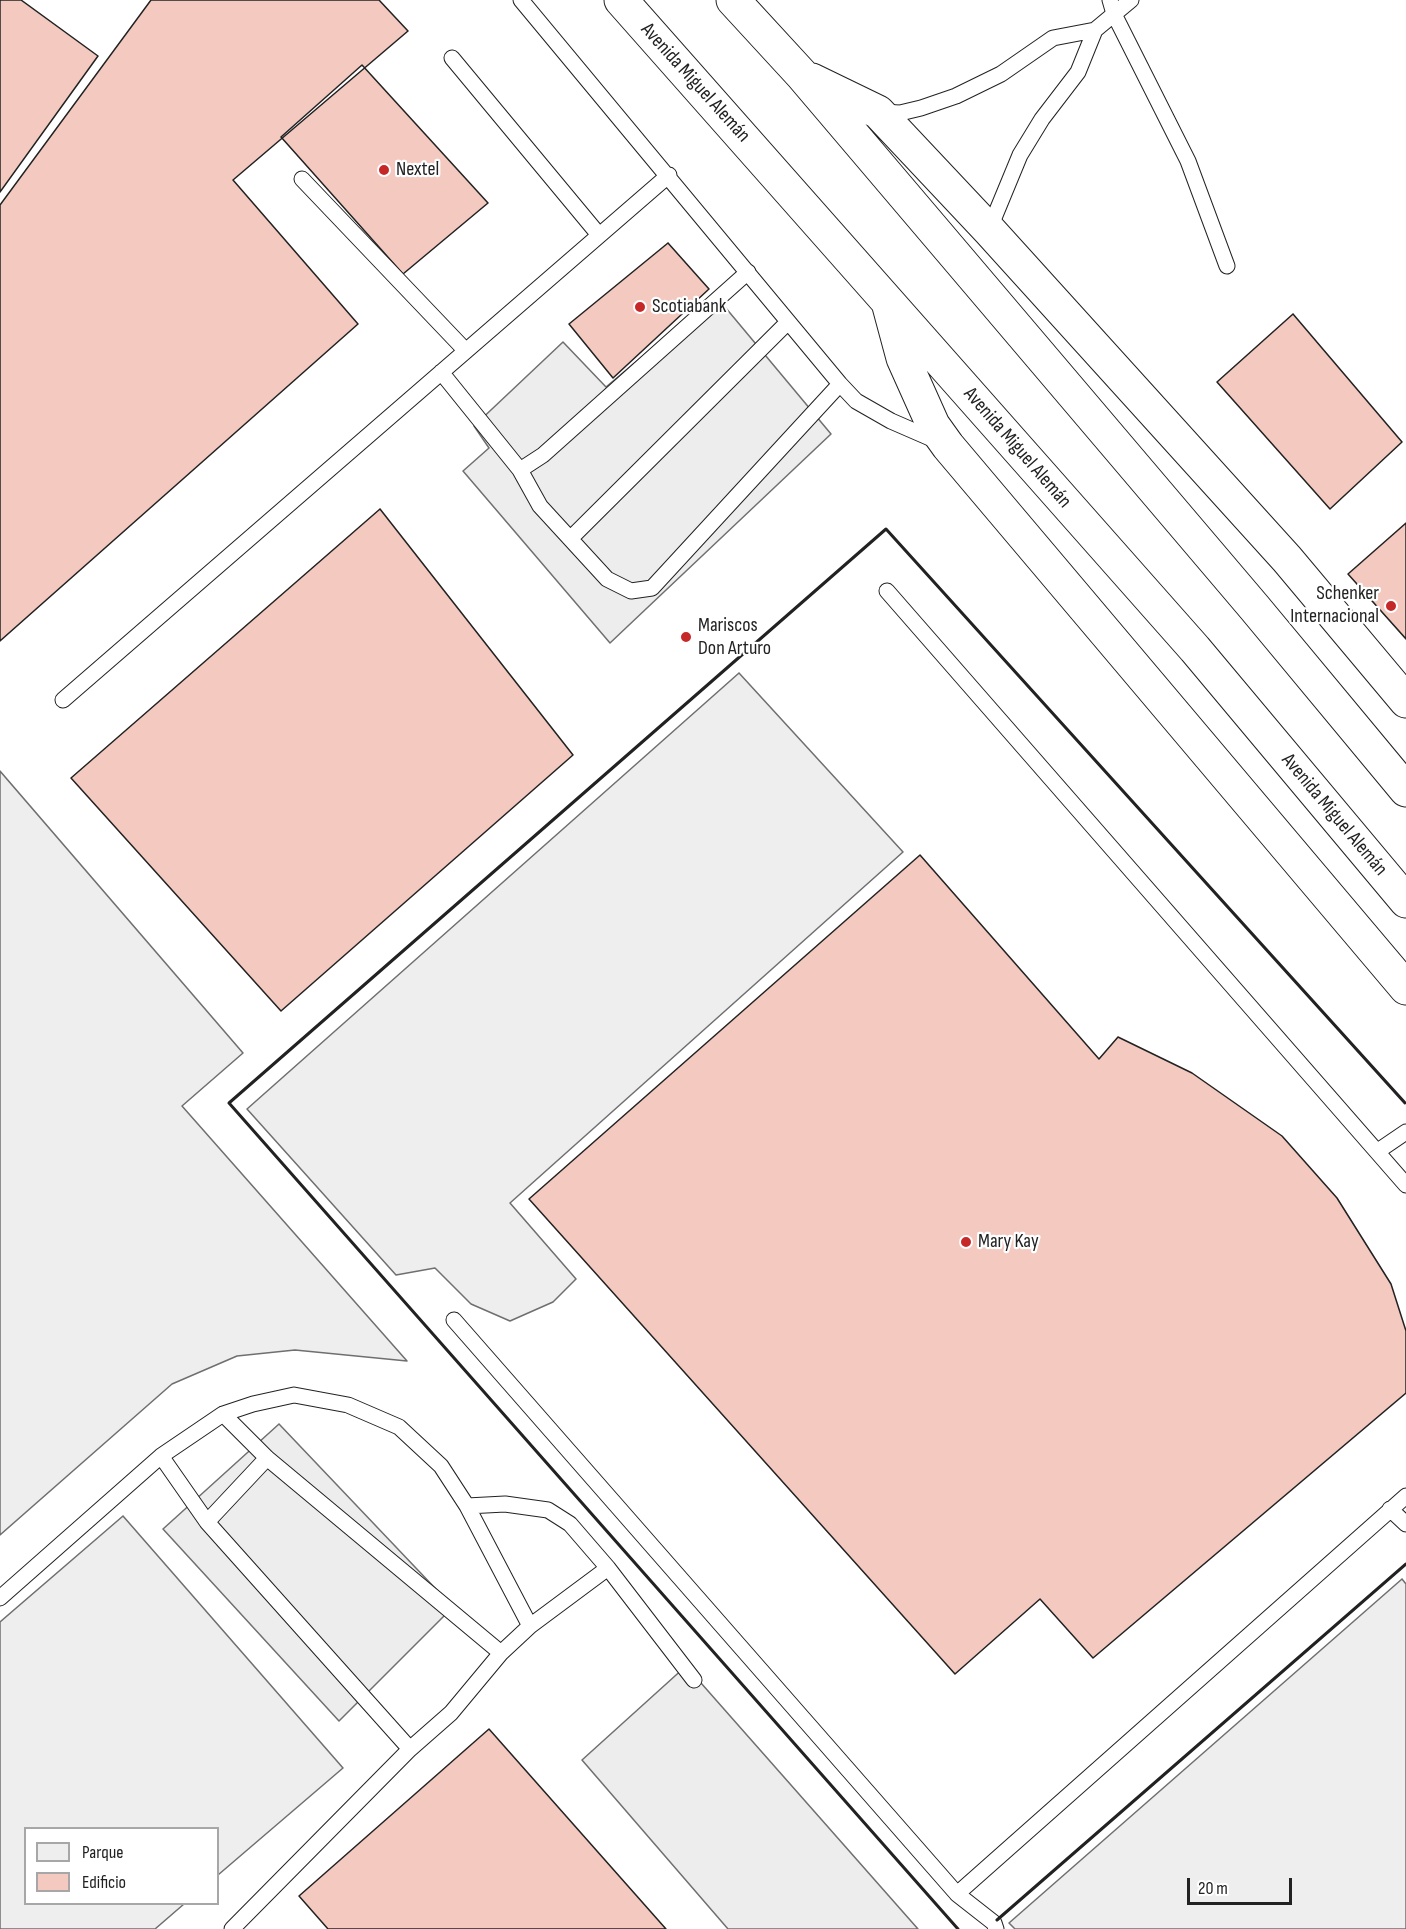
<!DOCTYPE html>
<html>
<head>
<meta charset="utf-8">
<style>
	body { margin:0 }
	#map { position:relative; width:1406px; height:1929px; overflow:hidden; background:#fff; font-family:"Sofia Sans Condensed",sans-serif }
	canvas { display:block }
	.legend { position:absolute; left:24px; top:1827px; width:195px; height:78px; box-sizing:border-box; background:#fff; border:2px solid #a7a7a7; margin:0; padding:8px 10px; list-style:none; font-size:18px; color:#222 }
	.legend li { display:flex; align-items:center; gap:12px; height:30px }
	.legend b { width:30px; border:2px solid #a7a7a7 }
	.scale { position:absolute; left:1187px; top:1878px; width:105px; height:27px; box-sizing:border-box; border:3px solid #222; border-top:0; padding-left:8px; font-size:18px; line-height:21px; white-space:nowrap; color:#222; -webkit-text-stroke:4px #fff; paint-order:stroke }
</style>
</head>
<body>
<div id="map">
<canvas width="1406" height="1929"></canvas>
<ul class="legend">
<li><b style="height:16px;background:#eee"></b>Parque</li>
<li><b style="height:16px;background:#f3c9c0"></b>Edificio</li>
</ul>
<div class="scale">20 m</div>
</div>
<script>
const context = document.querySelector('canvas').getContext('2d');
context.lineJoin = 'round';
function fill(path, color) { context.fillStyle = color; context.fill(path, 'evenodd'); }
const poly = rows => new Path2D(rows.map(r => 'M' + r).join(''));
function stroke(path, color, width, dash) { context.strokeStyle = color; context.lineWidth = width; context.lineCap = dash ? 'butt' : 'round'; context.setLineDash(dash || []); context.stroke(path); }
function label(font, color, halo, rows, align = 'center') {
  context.font = font + ' "Sofia Sans Condensed",sans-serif'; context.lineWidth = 4.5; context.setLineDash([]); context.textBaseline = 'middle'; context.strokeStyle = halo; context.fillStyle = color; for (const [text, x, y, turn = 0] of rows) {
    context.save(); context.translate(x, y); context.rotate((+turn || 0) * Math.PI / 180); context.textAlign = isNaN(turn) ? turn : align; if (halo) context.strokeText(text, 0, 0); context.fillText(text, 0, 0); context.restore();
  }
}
const green = poly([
	[739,673,903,852,510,1203,576,1279,553,1302,510,1321,471,1304,435,1268,396,1275,247,1109,739,673],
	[0,771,243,1053,182,1106,407,1361,295,1350,237,1356,172,1384,0,1535,0,771],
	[123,1516,343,1768,218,1875,218,1828,26,1828,26,1904,184,1904,155,1929,0,1929,0,1622,123,1516],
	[1402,1579,1406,1584,1406,1929,1015,1929,1009,1923,1402,1579]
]);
const parking = poly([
	[715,295,831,434,610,643,463,471,489,448,474,426,563,342,606,387,715,295],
	[279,1424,453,1607,339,1721,163,1529,279,1424],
	[686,1666,918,1929,728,1929,582,1760,686,1666]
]);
const building = poly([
	[0,0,21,0,98,56,0,192,0,0],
	[151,0,379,0,408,31,233,180,358,324,0,641,0,205,151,0],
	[362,65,488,203,403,274,281,137,362,65],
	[668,243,709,289,613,378,569,324,668,243],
	[1293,314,1402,442,1330,509,1217,382,1293,314],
	[380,509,573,755,281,1011,71,778,380,509],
	[1406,523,1406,639,1348,574,1406,523],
	[920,855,1099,1059,1118,1037,1192,1073,1282,1136,1337,1198,1391,1284,1406,1331,1406,1393,1093,1658,1040,1599,955,1674,529,1199,920,855],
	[489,1729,666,1929,328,1929,299,1896,489,1729]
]);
const service = poly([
	[521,0,840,384,856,401,891,421,937,441],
	[1110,0,1114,14,1188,161,1227,266],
	[452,58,599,235],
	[881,112,900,113,921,108,956,96,1001,74,1053,38,1095,30],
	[302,179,466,351],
	[989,230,1020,155,1042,119,1078,72,1095,30,1131,0],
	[748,272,543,455,520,470,540,506,607,579,631,591,652,588,840,384],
	[441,372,520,470],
	[571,538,788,322],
	[887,591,1406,1185],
	[63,700,669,175],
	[1378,1151,1406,1132],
	[454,1320,957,1894,994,1923,996,1929],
	[223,1414,267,1458,501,1653],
	[161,1456,207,1522,410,1749],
	[467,1506,505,1504,548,1510,570,1524,608,1568],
	[1390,1509,1406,1524],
	[207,1522,267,1458],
	[0,1598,161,1456,223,1414,253,1404,294,1395,348,1405,399,1427,441,1466,467,1506,530,1626,501,1653,451,1713,410,1749,232,1929],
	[530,1626,608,1568,694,1680],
	[957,1894,1406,1496]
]);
const trunk = poly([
	[621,0,1195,649,1406,901],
	[733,0,802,75,1254,607,1406,790],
	[812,80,878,112,989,230,1287,559,1406,701],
	[889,306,903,358,933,425,948,446,1406,988]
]);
const wall = poly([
	[997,1920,1406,1564],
	[958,1929,229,1103,886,529,1405,1103]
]);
const markers = [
	[384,170,6,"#c62828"],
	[640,307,6,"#c62828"],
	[1391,606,6,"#c62828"],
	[686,637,6,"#c62828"],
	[966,1242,6,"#c62828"]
];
const streetNames = [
	["Avenida Miguel Alemán",695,83,48],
	["Avenida Miguel Alemán",1017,448,49],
	["Avenida Miguel Alemán",1334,815,50]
];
const poiNames = [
	["Nextel",396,170],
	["Scotiabank",652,307],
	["Schenker",1379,594,"right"],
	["Internacional",1379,617,"right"],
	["Mariscos",698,626],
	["Don Arturo",698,649],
	["Mary Kay",978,1242]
];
fill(green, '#eee');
stroke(green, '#6f6f6f', 1.5);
fill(parking, '#ededed');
stroke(parking, '#6f6f6f', 1.5);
fill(building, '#f3c9c0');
stroke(building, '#222', 1.5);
stroke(service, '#222', 17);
stroke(trunk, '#222', 35);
stroke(service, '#fff', 15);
stroke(trunk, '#fff', 33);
stroke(wall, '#222', 3);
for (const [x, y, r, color] of markers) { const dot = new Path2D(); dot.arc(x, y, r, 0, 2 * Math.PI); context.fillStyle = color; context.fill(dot); stroke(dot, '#fff', 2); }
label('20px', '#222', '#fff', streetNames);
label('20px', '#222', '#fff', poiNames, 'left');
</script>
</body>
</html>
